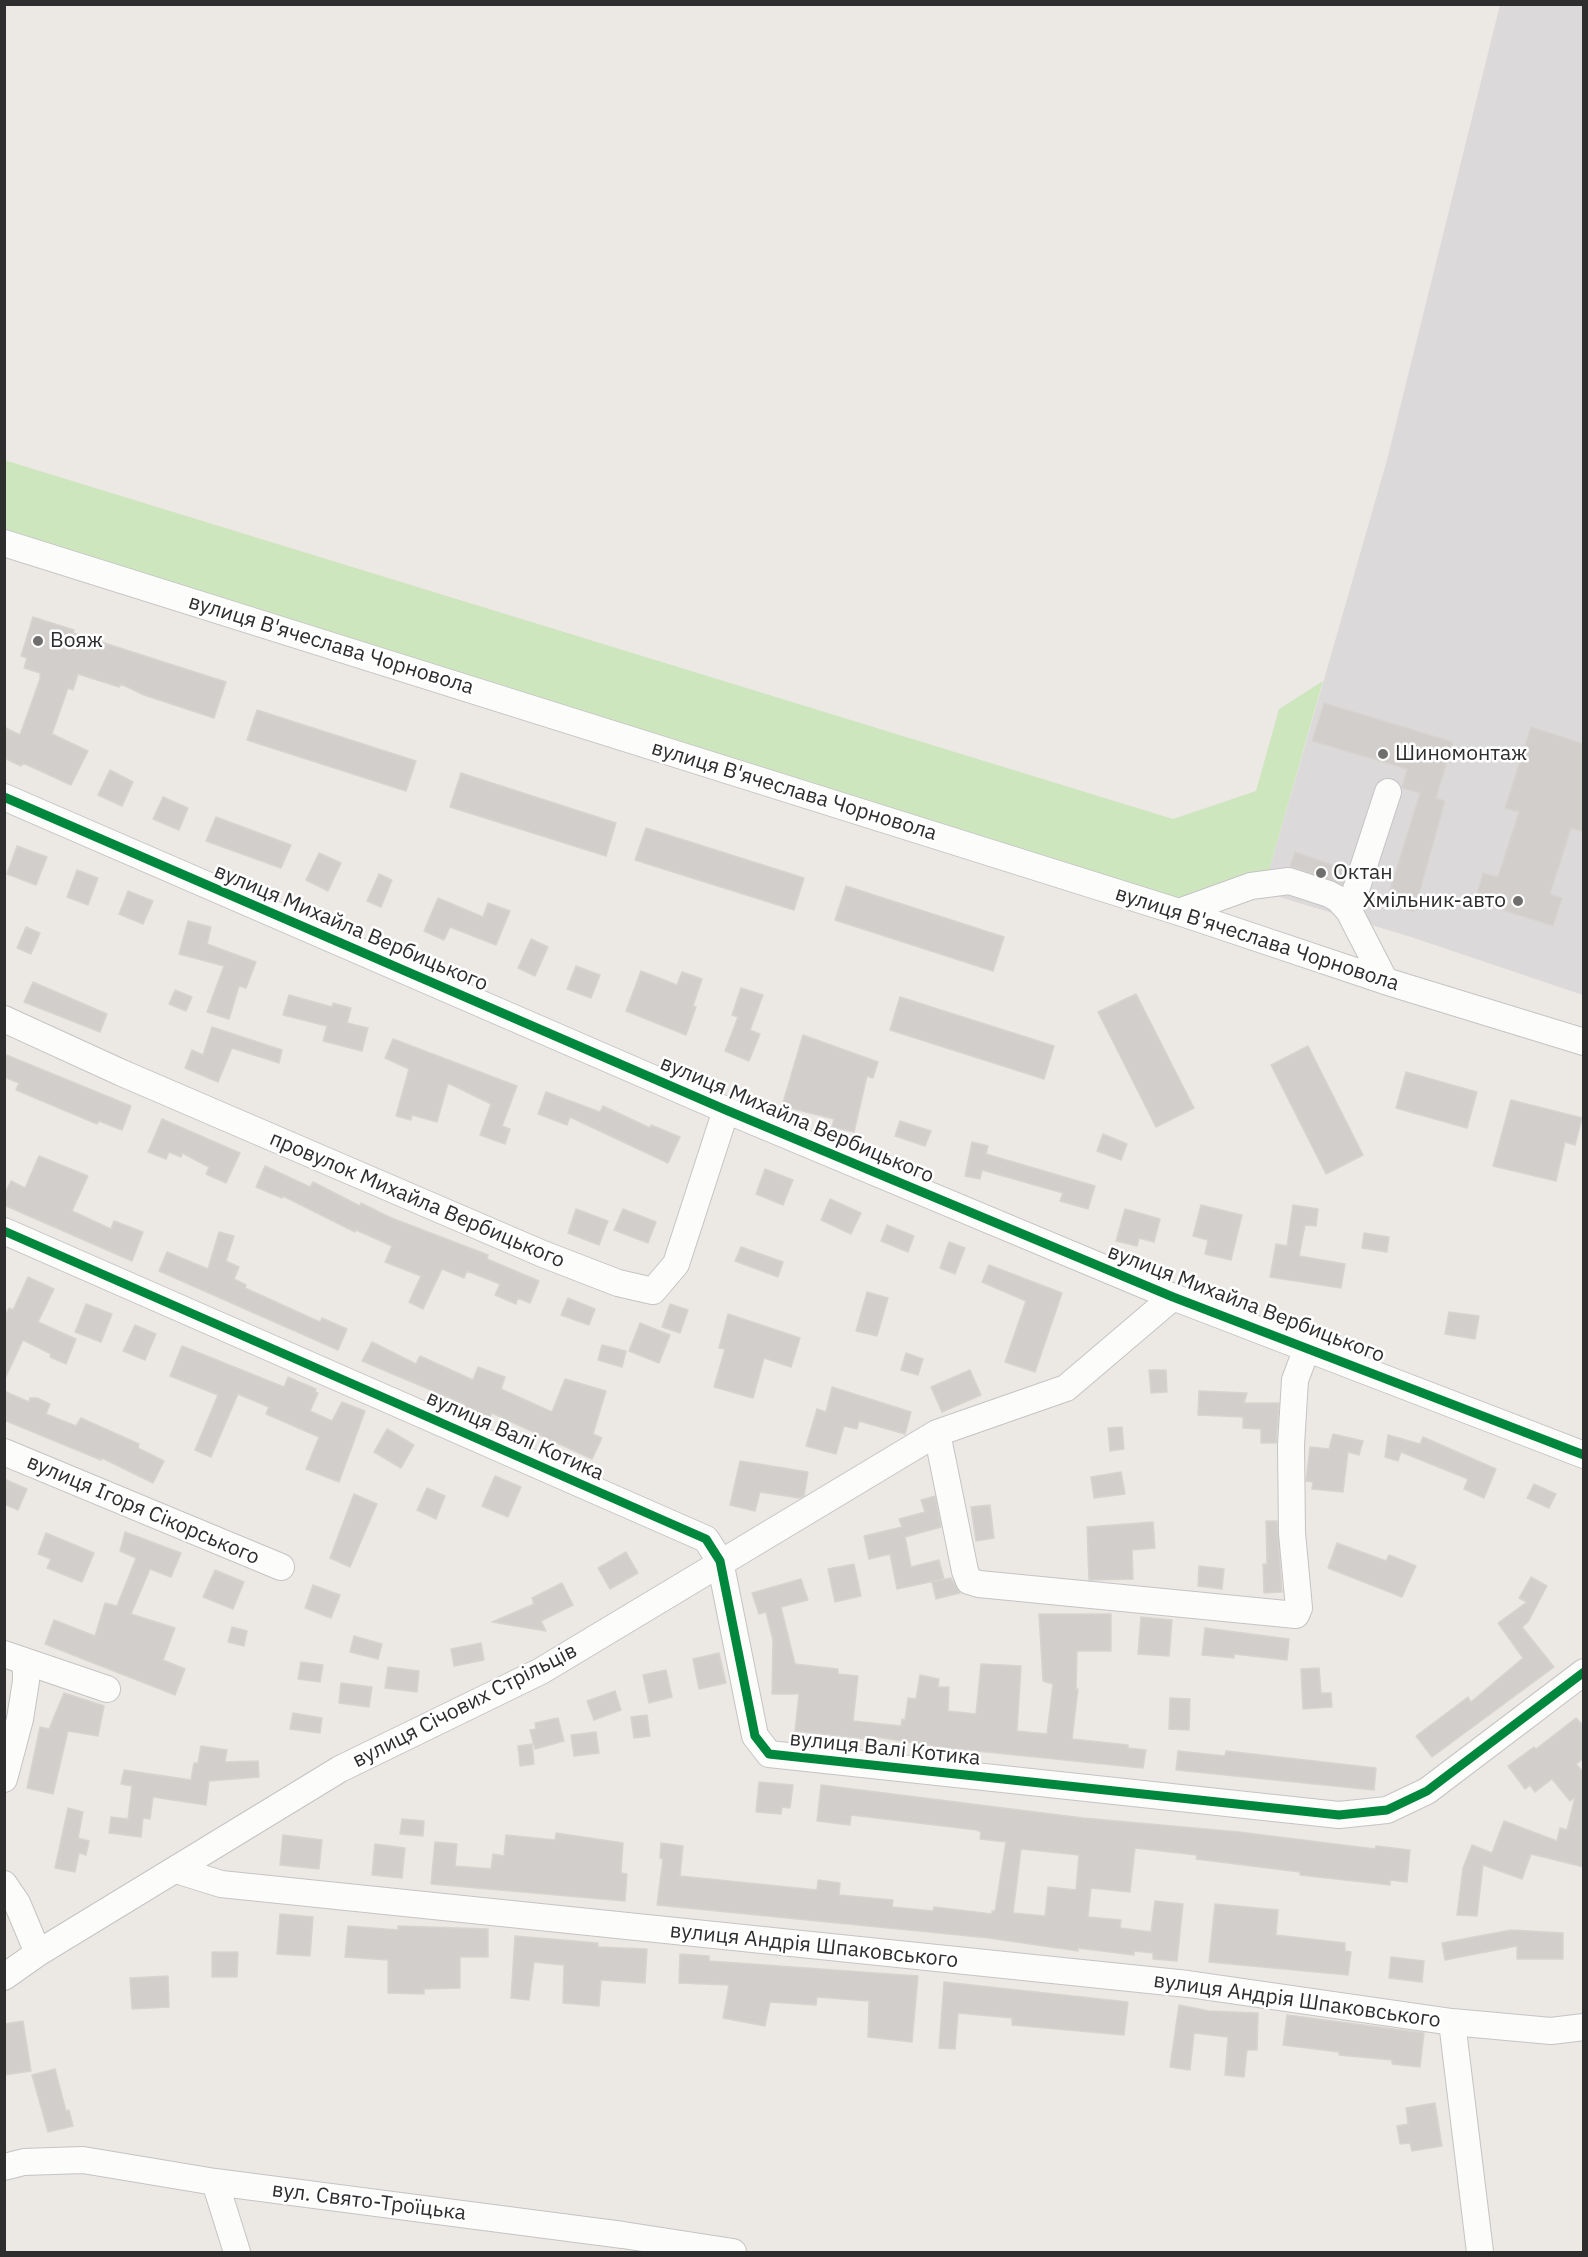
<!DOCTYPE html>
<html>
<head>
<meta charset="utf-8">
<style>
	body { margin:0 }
	#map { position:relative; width:1588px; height:2257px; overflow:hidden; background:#ece8e4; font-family:"IBM Plex Sans",sans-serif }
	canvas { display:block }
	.frame { position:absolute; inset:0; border:6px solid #2e2e2e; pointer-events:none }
</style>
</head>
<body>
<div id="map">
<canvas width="1588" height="2257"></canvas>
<div class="frame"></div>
</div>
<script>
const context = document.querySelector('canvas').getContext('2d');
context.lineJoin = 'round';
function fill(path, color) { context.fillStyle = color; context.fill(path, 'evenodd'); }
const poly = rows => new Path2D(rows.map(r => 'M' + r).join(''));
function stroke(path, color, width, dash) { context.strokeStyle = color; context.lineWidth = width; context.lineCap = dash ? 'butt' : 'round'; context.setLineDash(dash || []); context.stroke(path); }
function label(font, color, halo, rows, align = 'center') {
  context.font = font + ' "IBM Plex Sans",sans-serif'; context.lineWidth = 5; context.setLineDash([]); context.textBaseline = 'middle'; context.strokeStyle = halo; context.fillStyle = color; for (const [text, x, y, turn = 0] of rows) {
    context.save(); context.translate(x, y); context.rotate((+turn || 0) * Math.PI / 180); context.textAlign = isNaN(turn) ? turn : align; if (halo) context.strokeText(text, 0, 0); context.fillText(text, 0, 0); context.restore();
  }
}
const industrial = poly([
	[1500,5,1583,5,1583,995,1411,937,1263,892,1387,460]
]);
const green = poly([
	[4,460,1173,819,1256,791,1279,709,1323,681,1263,892,1179,912,5,543]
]);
const building = poly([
	[33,617,74,630,73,633,226,682,214,718,144,695,121,684,119,687,78,674,73,690,68,688,52,734,88,751,71,785,23,763,21,766,4,758,4,727,20,735,40,679,40,673,24,668,27,658,21,656,33,617],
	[1324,703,1453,742,1436,798,1445,801,1414,912,1386,903,1420,793,1402,788,1407,769,1312,741,1324,703],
	[257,710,416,761,406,791,247,740,257,710],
	[1531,727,1584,744,1584,832,1571,828,1550,894,1562,898,1553,926,1475,901,1483,873,1498,877,1519,812,1505,808,1531,727],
	[110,770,133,782,122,806,98,795,110,770],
	[461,773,616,823,606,856,450,807,461,773],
	[163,797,188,808,179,830,153,819,163,797],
	[216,817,291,845,281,868,206,841,216,817],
	[646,828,804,878,794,910,635,860,646,828],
	[17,846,47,857,36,885,7,874,17,846],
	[1295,852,1347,870,1342,884,1290,866,1295,852],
	[319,853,341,863,328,891,306,880,319,853],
	[77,870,98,878,88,905,67,897,77,870],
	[379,874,392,880,381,907,367,901,379,874],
	[846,886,1004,937,993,971,835,920,846,886],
	[128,891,153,901,143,924,119,914,128,891],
	[438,898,483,917,488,903,510,911,496,945,450,927,444,940,424,931,438,898],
	[188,921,211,927,207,944,256,962,246,988,239,986,229,1019,207,1012,224,966,179,954,188,921],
	[26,927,40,933,31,954,17,948,26,927],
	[531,939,548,947,535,976,518,968,531,939],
	[576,966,600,975,591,998,567,989,576,966],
	[641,971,677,985,682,972,702,979,693,1006,696,1007,686,1035,626,1011,641,971],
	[33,982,107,1014,100,1032,24,1002,33,982],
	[741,988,763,995,750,1030,760,1034,749,1061,725,1051,738,1017,732,1015,741,988],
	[175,990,192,997,186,1011,169,1004,175,990],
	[1136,994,1194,1108,1156,1127,1098,1012,1136,994],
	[289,995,332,1007,333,1003,351,1008,347,1023,368,1028,362,1051,323,1041,327,1026,283,1015,289,995],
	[900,997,1054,1046,1044,1079,890,1030,900,997],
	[212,1027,282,1050,279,1063,232,1048,218,1082,185,1068,192,1050,203,1055,212,1027],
	[803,1035,878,1062,873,1078,867,1076,854,1132,832,1127,834,1119,782,1106,803,1035],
	[393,1039,517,1086,502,1126,510,1129,505,1144,480,1135,491,1104,448,1083,437,1122,412,1115,411,1120,396,1116,409,1069,385,1058,393,1039],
	[1308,1046,1363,1155,1326,1174,1271,1065,1308,1046],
	[4,1054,131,1106,122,1130,99,1121,97,1124,16,1090,19,1083,4,1077,4,1054],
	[1406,1072,1477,1092,1467,1128,1396,1108,1406,1072],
	[546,1092,600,1112,603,1106,650,1128,651,1125,680,1137,668,1163,570,1117,567,1125,538,1114,546,1092],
	[1511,1100,1582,1118,1575,1145,1565,1142,1556,1181,1493,1166,1511,1100],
	[162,1119,240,1153,226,1183,206,1174,209,1167,182,1153,181,1157,169,1152,166,1159,148,1152,162,1119],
	[900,1121,931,1131,925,1146,895,1136,900,1121],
	[1103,1134,1127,1144,1121,1160,1097,1151,1103,1134],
	[972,1142,988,1146,986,1154,1095,1186,1088,1209,1060,1201,1063,1193,982,1170,980,1179,965,1176,972,1142],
	[39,1156,88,1176,72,1211,111,1229,114,1221,143,1232,132,1261,4,1205,4,1195,11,1181,25,1188,39,1156],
	[265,1166,310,1187,313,1182,360,1206,361,1203,389,1217,488,1255,487,1259,539,1281,530,1303,518,1298,516,1304,495,1295,500,1284,467,1271,464,1278,442,1269,423,1309,409,1302,421,1276,385,1262,392,1246,356,1230,355,1232,283,1196,282,1198,256,1187,265,1166],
	[765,1169,793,1180,783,1205,756,1194,765,1169],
	[830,1199,861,1213,851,1234,821,1220,830,1199],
	[1201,1205,1242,1215,1231,1260,1205,1254,1208,1240,1193,1236,1201,1205],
	[1293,1205,1318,1209,1316,1226,1305,1225,1299,1256,1345,1264,1341,1288,1270,1277,1276,1244,1287,1246,1293,1205],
	[576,1209,608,1221,599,1245,568,1233,576,1209],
	[623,1209,656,1222,648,1243,614,1230,623,1209],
	[1125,1209,1160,1219,1154,1242,1139,1238,1137,1246,1116,1241,1125,1209],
	[887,1225,914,1236,908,1252,881,1241,887,1225],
	[219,1232,234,1236,226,1261,239,1267,234,1279,246,1285,245,1288,320,1322,322,1318,347,1329,338,1350,159,1271,167,1252,208,1269,219,1232],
	[1364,1233,1389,1237,1387,1252,1362,1248,1364,1233],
	[949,1242,965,1248,955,1274,940,1268,949,1242],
	[741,1247,783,1262,778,1277,735,1261,741,1247],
	[989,1265,1062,1293,1035,1372,1005,1362,1026,1301,982,1282,989,1265],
	[28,1277,54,1289,38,1322,76,1339,66,1364,50,1357,51,1354,23,1340,4,1381,4,1317,9,1308,13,1310,28,1277],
	[867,1292,888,1298,877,1336,856,1331,867,1292],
	[568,1298,595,1309,589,1325,561,1315,568,1298],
	[86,1304,112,1314,101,1342,75,1332,86,1304],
	[670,1304,688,1310,680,1333,662,1327,670,1304],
	[1449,1312,1479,1316,1475,1339,1445,1334,1449,1312],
	[728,1314,800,1338,791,1367,764,1358,753,1398,714,1387,725,1349,719,1348,728,1314],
	[640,1323,670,1335,659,1363,629,1351,640,1323],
	[135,1325,156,1334,145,1360,123,1351,135,1325],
	[372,1342,416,1364,420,1356,473,1380,478,1367,505,1377,501,1389,552,1412,565,1379,606,1391,593,1434,602,1438,592,1459,492,1413,490,1417,463,1407,464,1404,362,1361,372,1342],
	[602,1345,626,1351,622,1367,598,1360,602,1345],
	[182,1346,284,1387,288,1377,316,1389,315,1392,318,1393,310,1411,332,1421,342,1402,365,1411,339,1482,306,1469,319,1437,266,1414,269,1407,238,1394,211,1457,195,1450,218,1395,170,1376,182,1346],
	[906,1353,923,1359,918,1375,901,1370,906,1353],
	[970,1370,981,1395,942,1412,931,1387,970,1370],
	[1149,1370,1166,1370,1167,1392,1151,1393,1149,1370],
	[832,1387,911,1412,905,1434,859,1421,857,1429,844,1426,836,1454,806,1446,817,1409,826,1412,832,1387],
	[4,1391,29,1402,30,1398,37,1398,50,1404,46,1414,76,1426,81,1418,139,1444,138,1448,164,1461,153,1483,102,1458,101,1460,4,1420,4,1391],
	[1199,1391,1247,1393,1244,1403,1279,1403,1276,1443,1261,1443,1261,1429,1243,1428,1243,1417,1198,1415,1199,1391],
	[1122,1427,1124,1449,1110,1451,1108,1428,1122,1427],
	[387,1429,414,1445,401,1468,374,1452,387,1429],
	[1333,1434,1363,1441,1359,1455,1348,1452,1343,1492,1312,1489,1313,1482,1306,1481,1310,1447,1329,1449,1333,1434],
	[1388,1435,1420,1444,1423,1437,1496,1469,1484,1498,1464,1489,1468,1479,1401,1452,1398,1461,1385,1457,1388,1435],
	[740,1461,808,1472,804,1496,799,1498,760,1492,755,1511,730,1505,740,1461],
	[1121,1472,1125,1494,1094,1498,1091,1477,1121,1472],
	[495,1476,521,1487,508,1517,482,1506,495,1476],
	[4,1479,27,1489,18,1510,4,1504,4,1479],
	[1534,1484,1556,1494,1549,1508,1527,1498,1534,1484],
	[427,1488,445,1496,436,1519,417,1510,427,1488],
	[354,1494,377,1504,350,1567,330,1558,354,1494],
	[935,1496,941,1527,905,1537,911,1567,939,1560,944,1579,897,1589,890,1554,869,1559,864,1536,902,1527,899,1519,925,1512,921,1500,935,1496],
	[990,1505,994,1538,976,1541,971,1507,990,1505],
	[1266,1521,1277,1521,1282,1592,1264,1593,1263,1564,1267,1564,1266,1521],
	[1153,1522,1155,1548,1132,1550,1133,1579,1089,1580,1087,1527,1153,1522],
	[125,1532,181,1553,171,1577,150,1569,131,1614,175,1628,163,1660,185,1669,175,1695,45,1644,54,1620,95,1636,105,1603,117,1606,136,1558,120,1551,125,1532],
	[46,1533,94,1553,82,1582,47,1568,51,1559,38,1554,46,1533],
	[1337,1543,1386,1561,1389,1555,1416,1566,1402,1597,1328,1568,1337,1543],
	[626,1552,638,1573,610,1589,598,1568,626,1552],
	[854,1564,861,1596,835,1602,828,1569,854,1564],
	[1199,1566,1224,1569,1222,1589,1198,1586,1199,1566],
	[215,1570,244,1582,233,1609,203,1597,215,1570],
	[1531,1577,1547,1586,1528,1622,1522,1627,1554,1667,1432,1757,1416,1736,1468,1697,1471,1702,1523,1658,1498,1623,1527,1602,1519,1598,1531,1577],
	[951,1578,960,1593,936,1599,932,1582,951,1578],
	[801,1579,808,1600,781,1607,795,1664,838,1669,838,1674,858,1676,853,1721,901,1726,902,1719,905,1720,908,1698,916,1699,920,1675,939,1679,938,1687,949,1687,948,1711,976,1714,981,1664,1021,1666,1017,1731,1047,1734,1053,1684,1043,1681,1039,1614,1111,1614,1111,1651,1077,1651,1076,1689,1078,1689,1072,1739,1128,1745,1128,1748,1146,1750,1143,1768,947,1748,876,1737,875,1740,795,1731,799,1694,772,1694,773,1640,766,1612,759,1614,752,1593,801,1579],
	[562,1583,573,1605,541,1621,546,1631,492,1622,534,1604,532,1598,562,1583],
	[313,1585,340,1595,331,1618,305,1608,313,1585],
	[1141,1617,1172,1620,1169,1656,1138,1654,1141,1617],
	[232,1627,247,1631,244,1646,228,1642,232,1627],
	[1205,1628,1289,1639,1287,1660,1234,1654,1234,1658,1202,1655,1205,1628],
	[354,1636,382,1644,378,1659,350,1652,354,1636],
	[481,1643,484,1660,454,1666,451,1649,481,1643],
	[719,1653,726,1683,699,1689,693,1659,719,1653],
	[301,1662,323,1665,320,1682,298,1679,301,1662],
	[388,1667,419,1671,417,1692,385,1688,388,1667],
	[1319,1668,1321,1693,1331,1693,1332,1707,1303,1709,1301,1669,1319,1668],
	[666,1670,672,1697,649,1703,643,1675,666,1670],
	[341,1683,372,1687,369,1707,339,1703,341,1683],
	[615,1691,621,1710,594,1720,587,1701,615,1691],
	[64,1693,104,1706,98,1736,68,1731,53,1794,27,1788,40,1727,49,1729,64,1693],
	[1170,1698,1190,1699,1189,1730,1169,1729,1170,1698],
	[293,1713,322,1718,320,1733,290,1729,293,1713],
	[647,1715,650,1736,634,1738,631,1717,647,1715],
	[558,1718,564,1741,535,1749,530,1730,536,1729,535,1723,558,1718],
	[1576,1718,1584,1726,1584,1758,1576,1764,1584,1773,1584,1867,1531,1854,1522,1879,1483,1865,1477,1916,1457,1915,1463,1868,1472,1845,1492,1853,1504,1821,1557,1841,1560,1828,1567,1830,1575,1797,1570,1801,1552,1779,1535,1792,1530,1785,1525,1789,1508,1766,1534,1747,1536,1749,1576,1718],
	[596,1732,599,1753,574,1756,571,1735,596,1732],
	[532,1744,534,1764,520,1766,518,1746,532,1744],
	[201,1746,227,1750,225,1762,258,1761,259,1777,209,1781,206,1805,153,1797,150,1819,143,1818,141,1837,109,1833,111,1817,128,1819,132,1786,121,1784,124,1770,191,1780,194,1763,198,1763,201,1746],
	[1178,1751,1225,1756,1226,1751,1376,1768,1374,1790,1176,1770,1178,1751],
	[759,1782,793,1785,790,1808,782,1807,781,1814,756,1812,759,1782],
	[821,1785,1083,1818,1239,1832,1375,1849,1376,1846,1410,1850,1407,1882,1390,1880,1390,1885,1300,1875,1300,1872,1196,1859,1197,1855,1135,1848,1130,1892,1091,1888,1088,1917,1121,1920,1120,1928,1151,1932,1155,1901,1183,1904,1177,1961,1153,1959,1153,1953,1134,1951,1134,1955,1078,1948,1078,1951,989,1938,657,1905,663,1859,660,1858,661,1843,683,1846,680,1876,817,1890,818,1880,840,1883,839,1895,893,1900,892,1907,933,1911,934,1907,992,1914,992,1911,995,1911,1006,1842,980,1839,981,1832,977,1830,851,1815,850,1825,817,1821,821,1785],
	[1021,1849,1079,1855,1076,1890,1048,1887,1045,1916,1013,1913,1021,1849],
	[68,1808,83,1812,78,1838,89,1841,86,1855,79,1853,75,1872,55,1868,68,1808],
	[402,1819,424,1821,423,1836,400,1834,402,1819],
	[556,1833,623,1843,621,1873,627,1874,625,1901,431,1884,435,1842,457,1844,455,1866,491,1869,493,1854,504,1856,506,1835,555,1840,556,1833],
	[283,1835,322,1840,319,1869,280,1865,283,1835],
	[375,1844,405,1848,402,1878,372,1875,375,1844],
	[1215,1904,1278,1910,1276,1935,1345,1943,1345,1951,1351,1952,1348,1975,1209,1962,1215,1904],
	[280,1914,313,1917,310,1956,277,1954,280,1914],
	[348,1926,398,1930,398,1926,488,1929,488,1957,460,1957,460,1988,424,1989,424,1994,388,1993,388,1960,345,1957,348,1926],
	[1511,1930,1563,1933,1563,1959,1517,1959,1517,1946,1445,1960,1442,1943,1511,1930],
	[515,1936,598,1943,598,1947,647,1949,645,1983,601,1980,599,2006,563,2003,564,1965,534,1962,529,2000,511,1998,515,1936],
	[212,1952,238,1952,237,1977,212,1977,212,1952],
	[680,1954,709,1956,709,1961,918,1976,912,2042,868,2037,869,2001,817,1997,816,2005,770,2002,765,2026,723,2018,729,1985,679,1983,680,1954],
	[1391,1957,1424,1961,1422,1982,1389,1978,1391,1957],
	[168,1976,169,2007,132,2009,130,1978,168,1976],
	[944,1982,1128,2002,1124,2035,1012,2025,1012,2018,958,2013,955,2049,939,2048,944,1982],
	[1179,2005,1209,2011,1258,2013,1257,2050,1247,2050,1244,2077,1225,2075,1228,2037,1194,2033,1190,2070,1170,2067,1179,2005],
	[1287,2015,1424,2033,1420,2067,1392,2064,1392,2060,1339,2055,1339,2052,1283,2045,1287,2015],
	[23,2021,31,2071,4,2075,4,2024,23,2021],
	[55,2069,66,2111,69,2110,73,2126,48,2132,32,2075,55,2069],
	[1435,2103,1442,2146,1412,2151,1410,2143,1400,2144,1397,2126,1408,2124,1406,2108,1435,2103]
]);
const minor = poly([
	[4,543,1179,912,1385,981,1584,1042],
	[4,797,726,1110,1173,1297,1584,1455],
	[1349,911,1388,792],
	[1179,912,1251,886,1289,881,1329,894,1338,899,1349,911,1385,981],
	[4,1019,122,1073,543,1254,618,1283,653,1291,676,1264,726,1110],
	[4,1231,706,1539,720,1561,755,1736,769,1754,1339,1815,1387,1810,1427,1791,1584,1672],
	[937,1433,965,1571,969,1581,979,1584,1296,1615,1299,1608,1292,1533,1291,1445,1295,1380,1307,1348],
	[4,1452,281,1567],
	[4,1654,107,1689],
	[4,1779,20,1719,26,1681,26,1662],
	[176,1870,221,1884,1188,1984,1452,2022],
	[4,1884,17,1903,38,1953],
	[4,1977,38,1953,340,1769,541,1671,937,1433,1066,1388,1173,1297],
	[4,2167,24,2162,83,2160,215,2182,623,2235,733,2252],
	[215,2182,237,2252],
	[1480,2252,1452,2022,1551,2031,1584,2027]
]);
const cycleway = poly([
	[4,797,726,1110,1173,1297,1584,1455],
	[4,1231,706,1539,720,1561,755,1736,769,1754,1339,1815,1387,1810,1427,1791,1584,1672]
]);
const markers = [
	[38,641,6,"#706f6e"],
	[1383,754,6,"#706f6e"],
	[1321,873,6,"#706f6e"],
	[1518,901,6,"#706f6e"]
];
const poiNames = [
	["Вояж",50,641],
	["Шиномонтаж",1395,754],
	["Октан",1333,873],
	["Хмільник-авто",1506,901,"right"]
];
const streetNames = [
	["вулиця В'ячеслава Чорновола",331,645,17],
	["вулиця В'ячеслава Чорновола",794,791,17],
	["вулиця Михайла Вербицького",351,928,23],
	["вулиця В'ячеслава Чорновола",1257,939,18],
	["вулиця Михайла Вербицького",797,1120,23],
	["провулок Михайла Вербицького",417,1200,23],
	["вулиця Михайла Вербицького",1246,1304,21],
	["вулиця Валі Котика",515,1436,24],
	["вулиця Ігоря Сікорського",143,1510,23],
	["вулиця Січових Стрільців",465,1706,-27],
	["вулиця Валі Котика",885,1749,6],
	["вулиця Андрія Шпаковського",814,1946,6],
	["вулиця Андрія Шпаковського",1297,2001,8],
	["вул. Свято-Троїцька",369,2202,7]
];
fill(industrial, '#dcd9db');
fill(green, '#cee6be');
fill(building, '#d1cecb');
stroke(building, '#d7d4d0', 1.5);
stroke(minor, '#c5c4c5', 28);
stroke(minor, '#fcfcfb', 26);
stroke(cycleway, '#00873e', 9);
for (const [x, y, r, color] of markers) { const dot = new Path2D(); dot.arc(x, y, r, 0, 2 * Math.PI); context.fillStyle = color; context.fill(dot); stroke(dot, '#fff', 2); }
label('21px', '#2e2e2e', '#fff', poiNames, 'left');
label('21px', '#2e2e2e', '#fff', streetNames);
</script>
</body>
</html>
